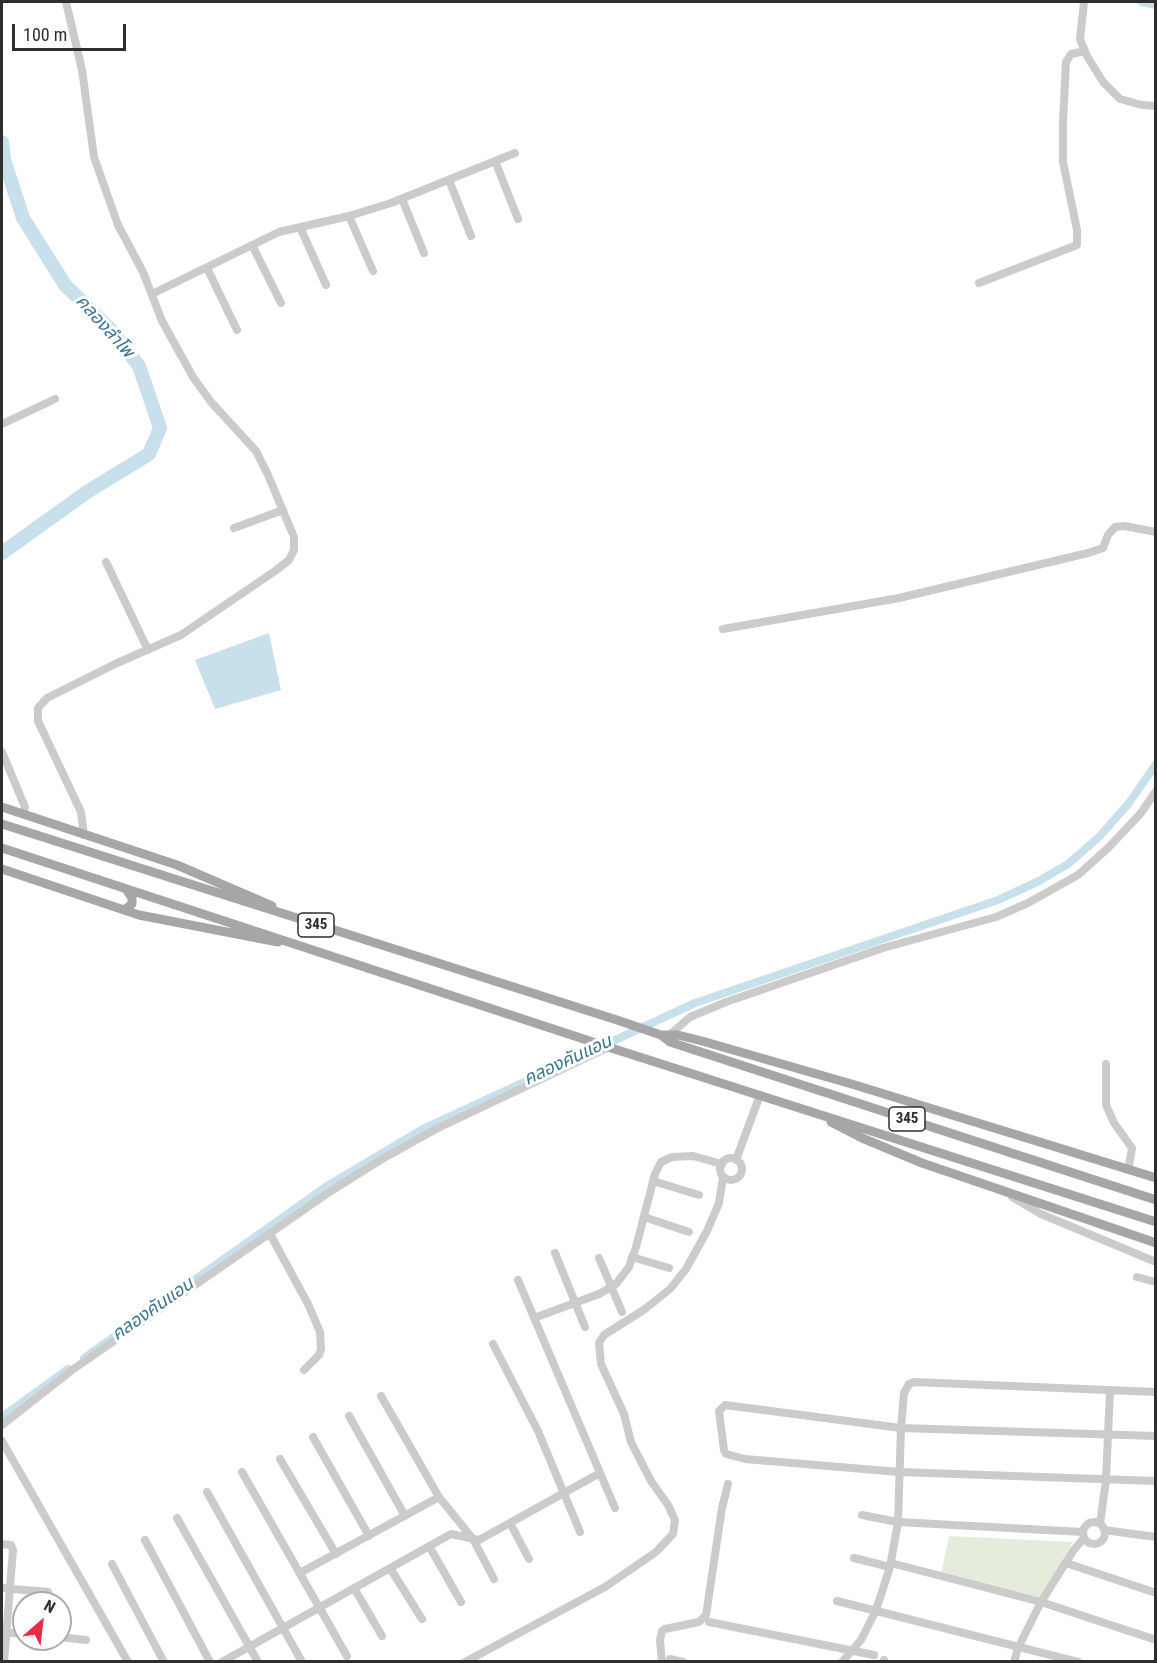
<!DOCTYPE html>
<html>
<head>
<meta charset="utf-8">
<style>
	body { margin:0 }
	#map { position:relative; width:1157px; height:1663px; overflow:hidden; background:#fff; font-family:"Roboto Condensed",sans-serif }
	canvas { display:block }
	.frame { position:absolute; inset:0; border:3px solid #2e2e2e; pointer-events:none }
	.north { position:absolute; left:12px; top:1591px; width:60px; height:60px; box-sizing:border-box; background:#fff; border:2px solid #ababab; border-radius:50%; rotate:28deg; font-size:16px; font-weight:700; line-height:24px; text-align:center; color:#2e2e2e }
	.north::after { content:''; display:block; margin:auto; width:21px; height:27px; background:#e92c43; clip-path:polygon(50% 0,100% 100%,50% 72%,0 100%) }
	.scale { position:absolute; left:12px; top:24px; width:114px; height:27px; box-sizing:border-box; border:3px solid #2e2e2e; border-top:0; padding-left:8px; font-size:18px; line-height:21px; white-space:nowrap; color:#2e2e2e; -webkit-text-stroke:4px #fff; paint-order:stroke }
</style>
</head>
<body>
<div id="map">
<canvas width="1157" height="1663"></canvas>
<div class="frame"></div>
<div class="north">N</div>
<div class="scale">100 m</div>
</div>
<script>
const context = document.querySelector('canvas').getContext('2d');
context.lineJoin = 'round';
function fill(path, color) { context.fillStyle = color; context.fill(path, 'evenodd'); }
const poly = rows => new Path2D(rows.map(r => 'M' + r).join(''));
function stroke(path, color, width, dash) { context.strokeStyle = color; context.lineWidth = width; context.lineCap = dash ? 'butt' : 'round'; context.setLineDash(dash || []); context.stroke(path); }
function label(font, color, halo, rows, align = 'center') {
  context.font = font + ' "Roboto Condensed","Noto Sans Thai",sans-serif'; context.lineWidth = 6; context.setLineDash([]); context.textBaseline = 'middle'; context.strokeStyle = halo; context.fillStyle = color; for (const [text, x, y, turn = 0] of rows) {
    context.save(); context.translate(x, y); context.rotate((+turn || 0) * Math.PI / 180); context.textAlign = isNaN(turn) ? turn : align; if (halo) context.strokeText(text, 0, 0); context.fillText(text, 0, 0); context.restore();
  }
}
const green = poly([
	[949,1536,1073,1542,1040,1598,941,1574]
]);
const water = poly([
	[269,633,281,690,215,709,195,660]
]);
const canal = poly([
	[1142,2,1156,5],
	[84,1358,327,1186,423,1129,695,1003,998,900,1037,882,1068,864,1099,837,1129,803,1156,764],
	[2,1417,68,1369]
]);
const river = poly([
	[2,142,4,160,23,218,65,285,112,331,139,366,160,428,149,454,87,492,2,553]
]);
const minor = poly([
	[66,2,82,70,94,157,118,225,143,272,162,321,193,377,211,402,256,451,268,475,294,537,294,550,289,560,275,571,181,635,115,664,47,698,38,708,38,721,81,812,84,835],
	[1084,2,1080,39,1087,56,1103,82,1120,99,1142,105,1156,106],
	[495,161,518,219],
	[449,180,471,236],
	[402,199,424,253],
	[349,216,373,271],
	[300,227,326,285],
	[252,245,281,303],
	[207,268,237,330],
	[979,283,1077,245,1077,230,1063,162,1063,122,1066,62,1071,54,1085,51],
	[152,294,279,232,349,216,391,203,515,153],
	[2,424,55,399],
	[234,528,283,510],
	[106,562,148,650],
	[723,629,899,598,1088,553,1103,548,1108,535,1115,527,1124,526,1156,532],
	[2,752,25,807,23,814],
	[667,1037,690,1017,726,1002,883,948,996,917,1028,903,1078,875,1108,848,1141,813,1156,791],
	[1106,1064,1106,1105,1114,1123,1132,1148,1129,1166],
	'720 1169a11 11 0 1 1 22 0a11 11 0 1 1-22 0Z',
	[736,1160,760,1095],
	[653,1181,699,1195],
	[1012,1197,1041,1214,1156,1262],
	[644,1217,689,1232],
	[270,1234,308,1304,320,1332,321,1349,319,1355,304,1370],
	[555,1253,585,1327],
	[632,1257,669,1268],
	[599,1258,622,1312],
	[1137,1277,1156,1282],
	[518,1280,615,1508],
	[534,1318,599,1294,616,1284,629,1267,636,1247,655,1174,661,1162,672,1157,693,1156,722,1164],
	[493,1344,538,1431,580,1532],
	[381,1396,439,1497,473,1539,494,1579],
	[349,1416,405,1516],
	[2,1425,72,1370,331,1191,382,1159,436,1129,609,1047],
	[1156,1436,901,1428,725,1405,719,1411,724,1450,726,1454,745,1459,899,1472,1156,1481],
	[313,1437,369,1536],
	[2,1441,128,1662],
	[280,1459,336,1554],
	[242,1472,347,1656],
	[207,1492,302,1662],
	[862,1515,898,1522,1083,1532],
	[177,1518,258,1662],
	'1083 1533a11 11 0 1 1 22 0a11 11 0 1 1-22 0Z',
	[510,1523,529,1559],
	[1100,1524,1106,1480,1110,1390],
	[1104,1530,1156,1537],
	[145,1540,210,1662],
	[2,1544,11,1545,13,1550,4,1662],
	[429,1546,461,1602],
	[854,1558,890,1567],
	[891,1563,1041,1602,1156,1640],
	[1066,1563,1156,1593],
	[112,1564,164,1662],
	[390,1568,422,1619],
	[300,1573,439,1497],
	[2,1588,48,1592],
	[354,1588,382,1636],
	[837,1601,1078,1662],
	[709,1622,874,1655],
	[2,1632,24,1634],
	[60,1637,86,1640],
	[670,1659,683,1662],
	[884,1660,885,1662],
	[222,1662,451,1534,479,1540,600,1473],
	[465,1662,605,1587,656,1552,673,1534,675,1520,668,1505,651,1481,631,1442,624,1414,601,1364,599,1343,604,1335,645,1309,670,1289,686,1269,707,1231,719,1203,723,1177],
	[662,1662,660,1640,662,1631,665,1629,699,1622,706,1615,722,1508,728,1484],
	[842,1662,861,1640,876,1610,890,1567,898,1522,901,1428,904,1393,909,1384,914,1382,1156,1392],
	[1014,1662,1018,1648,1041,1602,1073,1551,1084,1538]
]);
const major = poly([
	[2,807,177,865,272,906],
	[2,824,617,1020,661,1035,670,1042,1156,1200],
	[2,848,605,1046,1156,1222],
	[2,869,139,915,278,942],
	[124,910,132,904,132,898,126,889],
	[661,1035,678,1035,702,1041,855,1085,1156,1178],
	[831,1122,862,1138,922,1163,1156,1243]
]);
const shields = [
	[316,925,36],
	[907,1119,36]
];
const shieldNames = [
	["345",316,925],
	["345",907,1119]
];
const waterNames = [
	["คลองลำโพ",104,327,48],
	["คลองคันแอน",568,1061,-25],
	["คลองคันแอน",153,1310,-35]
];
fill(green, '#e5ecdb');
fill(water, '#c7e0ec');
stroke(canal, '#c7e0ec', 8);
stroke(river, '#c7e0ec', 14);
stroke(minor, '#cbcbcb', 8);
stroke(major, '#a6a6a6', 9);
for (const [x, y, w] of shields) { const box = new Path2D(); box.roundRect(x - w / 2, y - 12, w, 24, 4.5); context.fillStyle = '#fff'; context.fill(box); stroke(box, '#2e2e2e', 1.5); }
label('bold 15px', '#2e2e2e', null, shieldNames);
label('italic 18px', '#3a7492', '#fff', waterNames);
</script>
</body>
</html>
